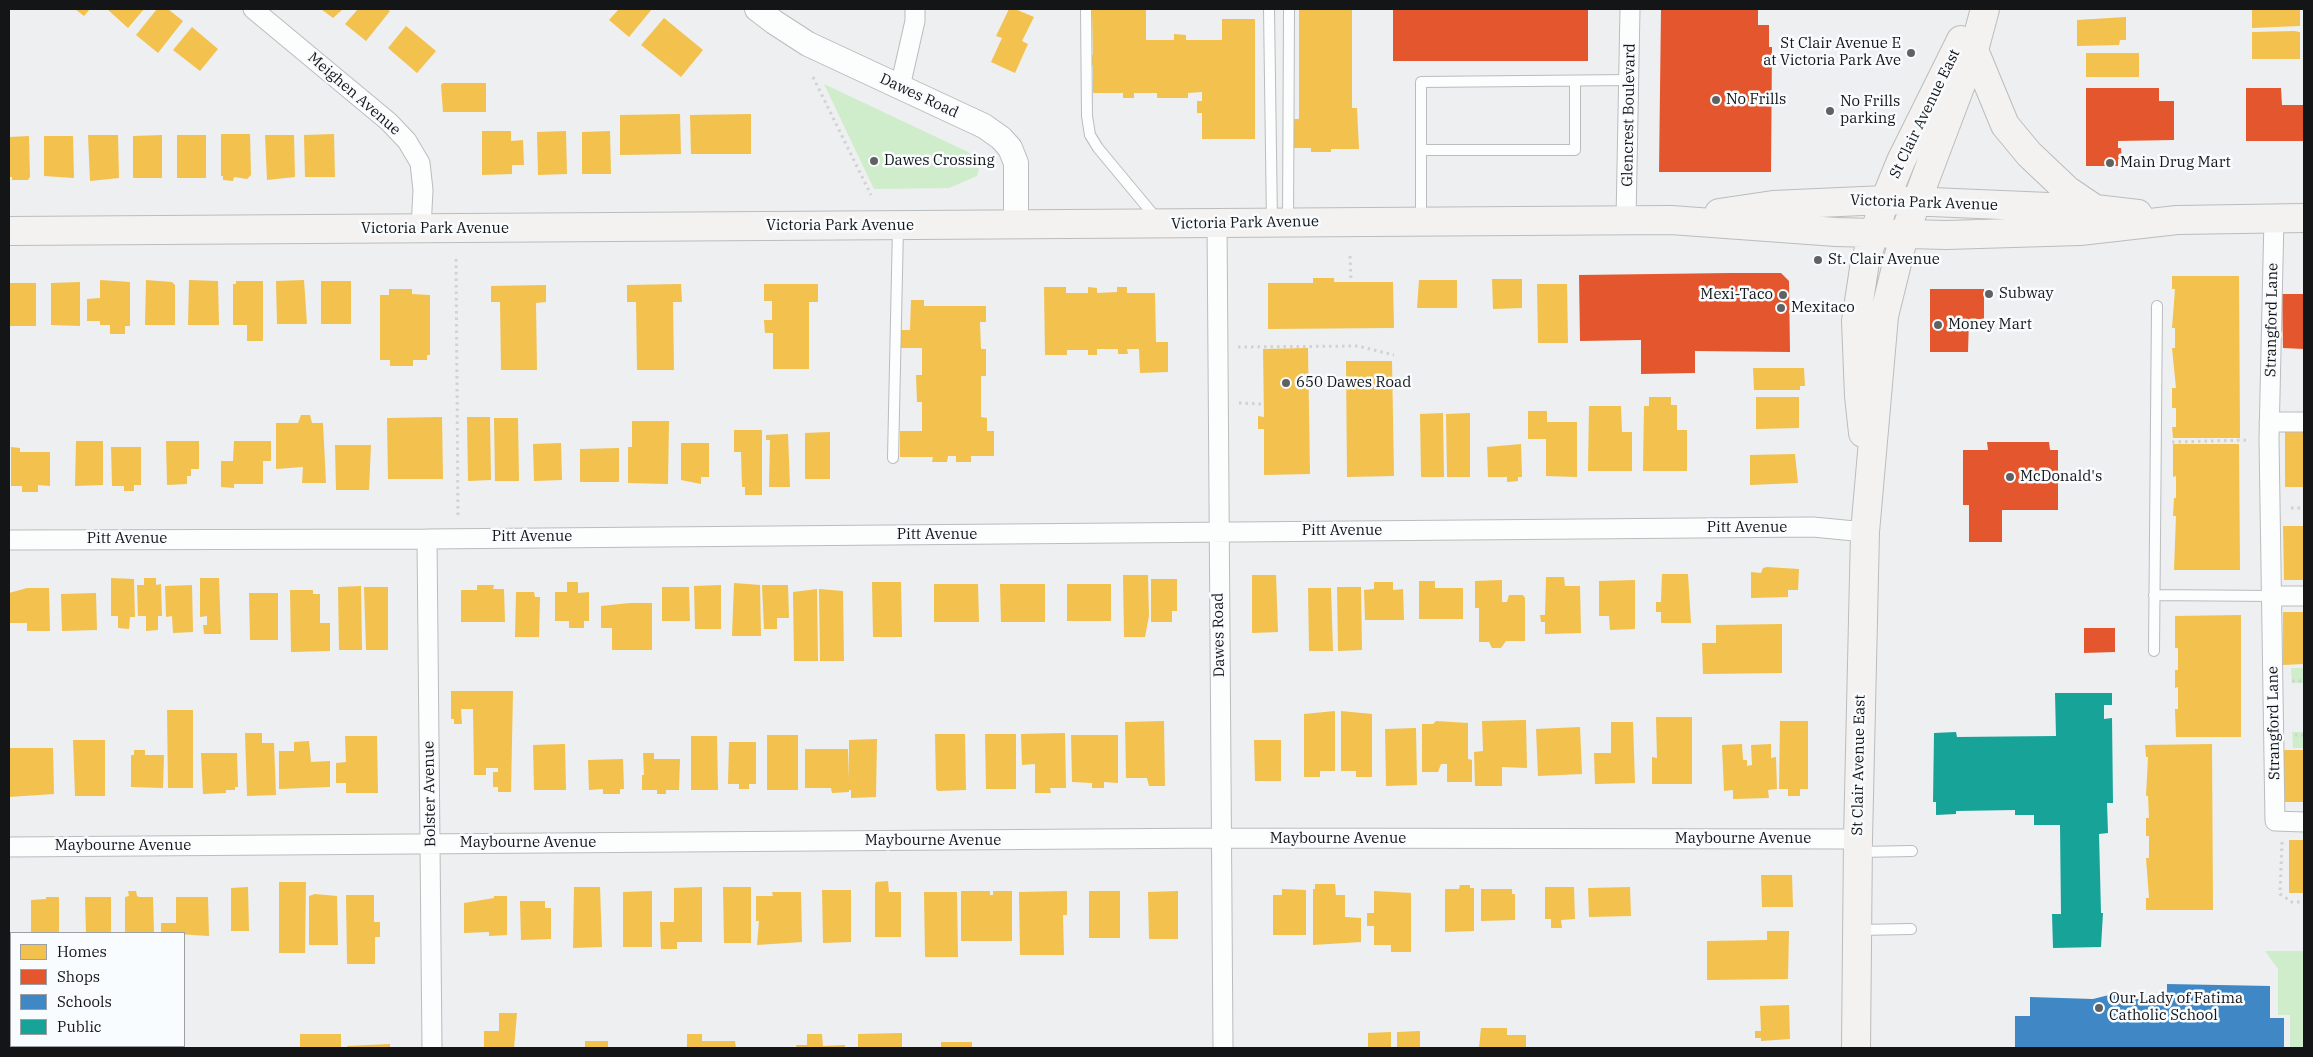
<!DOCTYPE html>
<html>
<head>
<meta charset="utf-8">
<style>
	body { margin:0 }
	#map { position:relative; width:2313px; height:1057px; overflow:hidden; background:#edeff1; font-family:"IBM Plex Serif",serif }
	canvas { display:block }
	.frame { position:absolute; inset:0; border:10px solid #141516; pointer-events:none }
	.legend { position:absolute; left:10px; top:932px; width:175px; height:115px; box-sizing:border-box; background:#f9fcff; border:1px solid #9da0a2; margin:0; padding:6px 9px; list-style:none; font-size:15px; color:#141516 }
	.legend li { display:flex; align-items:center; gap:10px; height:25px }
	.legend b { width:25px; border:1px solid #9da0a2 }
</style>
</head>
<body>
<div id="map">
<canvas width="2313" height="1057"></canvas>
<div class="frame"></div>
<ul class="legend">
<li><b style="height:14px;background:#f2c14e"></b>Homes</li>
<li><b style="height:14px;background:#e4572e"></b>Shops</li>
<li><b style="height:14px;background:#3f88c5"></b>Schools</li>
<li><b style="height:14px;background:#17a398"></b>Public</li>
</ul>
</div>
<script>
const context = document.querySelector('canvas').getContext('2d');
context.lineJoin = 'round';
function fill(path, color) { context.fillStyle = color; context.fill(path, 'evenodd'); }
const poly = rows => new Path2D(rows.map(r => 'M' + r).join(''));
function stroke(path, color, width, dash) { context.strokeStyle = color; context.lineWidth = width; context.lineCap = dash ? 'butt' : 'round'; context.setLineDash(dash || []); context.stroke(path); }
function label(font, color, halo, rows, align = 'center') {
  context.font = font + ' "IBM Plex Serif",serif'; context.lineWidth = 5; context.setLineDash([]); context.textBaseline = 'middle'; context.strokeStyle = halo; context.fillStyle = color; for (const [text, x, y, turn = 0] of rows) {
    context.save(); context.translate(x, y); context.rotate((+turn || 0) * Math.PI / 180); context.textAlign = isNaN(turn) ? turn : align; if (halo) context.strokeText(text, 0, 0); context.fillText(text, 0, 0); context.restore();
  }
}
const green = poly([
	[824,84,968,152,977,160,979,169,977,176,949,188,874,189],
	[2291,668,2304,668,2304,683,2292,683],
	[2292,732,2304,732,2304,748,2293,748],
	[2265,951,2304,951,2304,1048,2290,1048,2290,1015,2278,1015,2278,969]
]);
const homes = poly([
	[75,9,90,9,84,16],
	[107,9,144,9,128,28],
	[157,9,168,9,183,21,158,53,136,35],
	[321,9,343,9,333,18],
	[358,9,387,9,390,11,366,41,345,24],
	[619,9,652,9,629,37,609,20],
	[1009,9,1015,9,1034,17,1022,41,1028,44,1015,73,991,62,1002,38,996,36],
	[1092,9,1146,9,1146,40,1174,40,1174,34,1186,35,1186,40,1222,40,1222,19,1255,19,1255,139,1202,139,1202,113,1197,113,1197,101,1202,101,1202,92,1188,93,1188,98,1157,98,1157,93,1134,93,1134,98,1123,98,1123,93,1093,93,1093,66,1087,66,1087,55,1093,55],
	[1299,9,1352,9,1352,108,1357,108,1359,149,1331,149,1331,152,1311,152,1311,148,1292,148,1292,119,1299,119],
	[2252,9,2300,9,2300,26,2252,28],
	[2126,17,2126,40,2120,40,2119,45,2077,46,2077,20],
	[664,18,703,50,681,77,641,45],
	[406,26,436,51,417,73,388,48],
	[192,27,218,49,200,71,173,50],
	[2294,31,2300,32,2300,59,2252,59,2252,32],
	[2086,53,2139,53,2139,77,2086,77],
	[443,83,486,83,486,112,443,112,441,85],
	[680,114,681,154,620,155,620,115],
	[751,114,751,154,691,154,690,115],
	[482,131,511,131,511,141,523,140,524,165,512,165,512,174,482,175],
	[566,131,567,174,538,175,537,132],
	[610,131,611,174,582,174,582,132],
	[221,134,250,134,251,175,247,179,234,177,233,181,223,180,223,176,221,176],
	[334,134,335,177,305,177,304,135],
	[88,135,118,135,119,178,90,181],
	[162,135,162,178,133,178,133,136],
	[177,135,206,135,206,178,177,178],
	[265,135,294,135,295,177,267,180],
	[29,136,30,177,28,180,12,180,12,177,9,177,9,137],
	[44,136,73,136,74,178,44,176],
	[2172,276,2239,276,2240,438,2173,438,2172,427,2176,427,2176,408,2172,408,2172,388,2176,388,2172,348,2175,348,2175,328,2172,328,2175,289,2172,289],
	[1313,278,1334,278,1334,282,1393,282,1394,328,1268,329,1268,283,1313,283],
	[1492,279,1522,279,1522,308,1493,309],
	[100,280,130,282,130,326,125,326,125,334,110,334,110,325,100,325,100,321,87,321,87,299,100,298],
	[146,280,172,282,175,285,175,325,145,325],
	[189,280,218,281,219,325,188,325],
	[304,280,307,324,277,324,276,281],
	[1419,280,1457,280,1457,308,1417,308],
	[236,281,263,281,263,341,247,341,247,325,233,325,233,284,236,284],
	[321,281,351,281,351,324,321,324],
	[80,282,80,326,51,325,51,283],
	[9,283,36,283,36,326,9,326],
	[681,284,682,302,673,302,674,370,637,370,636,302,627,302,627,285],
	[764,284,818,284,818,302,809,302,809,369,773,369,773,333,765,333,764,320,772,320,772,301,764,301],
	[1537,284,1567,284,1568,343,1538,343],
	[546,285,546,302,536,303,537,370,501,370,500,302,491,302,491,286],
	[1044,287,1066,287,1066,293,1088,293,1088,287,1097,288,1097,293,1117,292,1117,287,1127,287,1127,293,1155,293,1156,342,1168,342,1168,372,1140,373,1139,349,1127,349,1128,354,1118,354,1118,349,1097,349,1097,355,1088,355,1088,350,1067,350,1067,355,1045,355],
	[389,289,412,289,412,294,430,295,430,355,427,355,427,360,413,360,413,366,390,366,390,360,380,360,380,295,389,295],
	[911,300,924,300,924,306,986,306,986,322,980,322,981,349,986,349,986,376,981,376,981,417,987,418,987,431,994,431,994,456,971,456,971,462,956,462,956,456,948,456,947,462,932,462,933,457,900,457,900,431,922,431,922,402,917,402,916,375,922,375,922,348,900,348,899,330,910,330],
	[1308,348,1310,474,1264,475,1264,429,1258,429,1258,416,1264,417,1263,349],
	[1346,361,1392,361,1394,476,1347,477],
	[1753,368,1804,368,1805,386,1800,386,1800,390,1754,390],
	[1649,397,1671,397,1671,405,1677,405,1677,430,1687,430,1687,471,1643,471,1644,406,1649,406],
	[1756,397,1799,397,1799,428,1756,429],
	[1589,406,1621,406,1622,432,1632,432,1632,471,1588,471],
	[1528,411,1547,411,1547,422,1577,422,1577,477,1546,476,1546,439,1528,439],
	[1443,413,1444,477,1421,477,1420,414],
	[1470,413,1470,477,1447,477,1446,414],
	[301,415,310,415,312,423,323,423,326,483,302,483,303,467,276,469,276,423,298,423],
	[442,417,443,479,388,479,387,418],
	[467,417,490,417,491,480,468,481],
	[494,418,518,418,519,481,495,481],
	[632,421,669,421,668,484,628,483,628,447,632,447],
	[734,430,762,430,762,495,745,495,745,487,742,487,741,452,734,452],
	[2285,431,2304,431,2304,487,2285,487],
	[830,432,830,479,805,479,805,433],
	[788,434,790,487,769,487,770,440,766,440,766,435],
	[76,441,103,441,103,485,75,486],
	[166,441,199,441,199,469,191,469,191,476,187,476,187,484,167,485],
	[234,441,271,441,271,461,263,461,263,484,234,484,234,488,221,487,221,461,233,461],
	[561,443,562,480,534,481,533,444],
	[681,443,709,443,709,477,701,477,701,484,681,480],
	[1521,444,1522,477,1518,477,1518,481,1507,482,1507,477,1488,477,1487,447],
	[2173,444,2239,444,2240,570,2174,570,2176,516,2173,516,2174,498,2176,498,2176,476,2173,477],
	[335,445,371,445,369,490,336,490],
	[11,447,20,448,20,452,50,452,50,486,38,485,38,492,22,492,22,486,11,486],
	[111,447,141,447,141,485,134,485,134,491,124,491,124,486,112,486],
	[619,448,619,482,580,482,580,449],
	[1795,454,1798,483,1750,485,1750,455],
	[2283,526,2304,526,2304,580,2284,580],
	[1767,567,1799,569,1798,590,1788,590,1788,597,1751,598,1751,572,1761,573,1763,568],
	[1662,574,1688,574,1691,623,1661,623,1661,612,1656,612,1656,602,1661,602],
	[1123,575,1148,575,1149,616,1145,637,1124,637],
	[1252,575,1276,575,1278,632,1252,633],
	[1546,577,1564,577,1565,586,1580,586,1581,633,1545,634,1545,622,1541,622,1540,615,1545,615],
	[111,578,134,579,135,617,130,617,129,629,118,628,118,616,111,616],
	[144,578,156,578,156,585,161,584,162,616,158,616,158,630,146,631,146,616,138,616,137,585,144,585],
	[200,578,219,578,221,634,204,634,203,625,207,625,207,616,200,617],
	[1151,579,1177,579,1177,611,1172,611,1172,622,1151,622],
	[1502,580,1502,602,1507,602,1509,595,1523,595,1525,598,1525,641,1506,641,1501,648,1492,648,1489,642,1479,642,1479,608,1475,608,1475,581],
	[1635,580,1635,629,1610,630,1609,616,1599,616,1599,581],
	[1419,581,1435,581,1435,588,1463,588,1463,619,1419,619],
	[567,582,578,582,578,593,589,592,589,621,584,621,584,628,569,628,569,621,555,621,555,592,567,592],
	[872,582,901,582,902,637,873,637],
	[1374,582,1393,582,1393,590,1403,589,1404,620,1365,620,1364,590,1374,589],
	[734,583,760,585,761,636,732,636],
	[934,584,978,584,979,622,934,622],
	[1000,584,1045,584,1045,622,1001,622],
	[1067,584,1111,584,1111,621,1067,621],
	[192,585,193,632,173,633,172,616,166,617,165,586],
	[477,585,494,585,493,589,504,589,505,622,461,622,461,590,477,590],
	[721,585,721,629,695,629,694,586],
	[762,585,788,585,789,618,777,618,777,629,764,629],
	[361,586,362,650,339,650,338,587],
	[364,587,388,587,388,650,366,650],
	[662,587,689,587,690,621,662,621],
	[1337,587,1361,587,1362,650,1338,651],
	[27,588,49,588,50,631,27,631,27,623,9,623,9,593],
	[1308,588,1331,588,1333,651,1309,651],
	[817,589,818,661,794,661,793,592],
	[819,589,843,591,844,661,820,661],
	[290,590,313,590,313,594,320,594,320,623,330,623,330,651,291,652],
	[516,592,534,592,535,597,540,597,539,637,515,637],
	[96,593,97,630,62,631,61,594],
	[249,593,278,593,278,640,250,640],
	[630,603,652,603,652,650,612,650,612,628,601,628,601,606],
	[2283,612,2304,612,2304,664,2283,665],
	[2241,615,2241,737,2176,737,2175,709,2178,709,2178,687,2175,688,2175,670,2178,670,2178,648,2175,648,2175,616],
	[1782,624,1782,673,1703,674,1702,643,1716,643,1716,625],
	[451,691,513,691,511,792,498,792,498,787,493,787,493,772,498,772,498,768,486,768,486,775,474,775,473,709,461,709,462,724,454,724,454,719,451,719],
	[167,710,193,710,193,788,168,788],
	[1335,711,1335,771,1320,771,1320,777,1304,777,1304,714],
	[1341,711,1372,714,1372,777,1356,777,1356,771,1341,771],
	[1656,717,1692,717,1692,784,1652,784,1652,757,1657,758],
	[1526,720,1527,768,1502,767,1502,786,1475,786,1474,752,1483,751,1482,721],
	[1164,721,1165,786,1149,786,1147,778,1126,778,1125,722],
	[1436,721,1468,723,1468,759,1472,760,1472,782,1447,782,1447,764,1441,764,1438,772,1422,772,1422,724,1433,724],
	[1780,721,1808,721,1808,789,1800,789,1800,796,1788,796,1788,789,1779,789],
	[1611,722,1633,722,1635,783,1595,784,1594,753,1611,753],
	[1580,727,1582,774,1538,776,1536,729],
	[1416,728,1417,785,1386,786,1385,729],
	[245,733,262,733,262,743,274,743,276,795,247,796],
	[1065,733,1066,788,1050,788,1051,793,1035,793,1035,764,1022,765,1021,734],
	[935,734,965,734,966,790,938,791,936,789],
	[985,734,1016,734,1016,789,986,789],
	[767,735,798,735,798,790,767,790],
	[1071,735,1118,735,1118,783,1104,782,1104,788,1092,788,1092,783,1072,782],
	[345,736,377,736,378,793,346,793,346,783,336,783,336,763,346,762],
	[691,736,717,736,718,790,691,790],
	[877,739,876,797,851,798,851,790,849,790,849,792,832,793,831,788,805,788,805,749,848,749,849,780,849,740],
	[73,740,105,740,105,796,75,796],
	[1254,740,1281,740,1281,781,1255,781],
	[309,741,311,762,330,761,330,787,279,789,279,751,294,751,294,742],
	[729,742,756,742,756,784,749,784,749,789,739,789,739,784,728,784],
	[565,744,566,790,534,790,533,745],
	[1742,744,1743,760,1747,760,1747,766,1752,765,1751,745,1771,744,1771,758,1776,757,1777,789,1768,790,1769,798,1733,799,1733,790,1724,791,1722,745],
	[2212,744,2213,910,2146,910,2146,898,2149,898,2146,858,2149,858,2149,836,2146,836,2146,818,2149,818,2148,796,2146,796,2148,757,2146,757,2145,745],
	[9,748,53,748,54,794,9,797],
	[134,750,145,750,145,755,164,755,163,788,131,787,131,755,134,755],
	[2284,750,2304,750,2304,802,2284,802],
	[201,753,237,753,238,787,235,787,235,790,226,790,226,793,203,794],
	[643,753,654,753,654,759,680,759,679,790,666,790,666,794,657,794,657,790,642,790,642,775,644,775],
	[623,759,624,789,620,789,620,794,603,794,603,789,589,790,588,760],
	[2289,840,2304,840,2304,893,2289,893],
	[1761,875,1792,875,1793,907,1762,907],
	[888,881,889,892,901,892,901,937,875,937,875,885,876,882],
	[279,882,306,882,305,953,279,953],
	[1315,884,1335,884,1336,895,1345,895,1345,917,1361,918,1361,942,1313,945,1313,889,1315,889],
	[1460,885,1470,885,1470,888,1474,888,1474,931,1445,932,1445,889,1459,889],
	[248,887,249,931,231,931,231,888],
	[574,887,600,887,602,947,573,948],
	[702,887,702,942,677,942,677,949,661,949,660,922,674,922,674,888],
	[723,887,751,887,751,943,724,943],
	[1545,887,1574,887,1575,919,1561,920,1562,928,1551,928,1551,919,1545,919],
	[1630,887,1631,916,1589,917,1588,888],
	[1282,889,1306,890,1306,935,1273,935,1273,895,1282,895],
	[1481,889,1512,889,1512,894,1515,894,1515,920,1481,921],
	[822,890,851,890,851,942,823,943],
	[128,891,136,891,137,896,139,897,153,897,154,933,125,933,125,897,129,896],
	[652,891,652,947,623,947,623,892],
	[961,891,990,891,990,895,993,895,993,891,1012,891,1012,941,961,941],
	[1067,891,1067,915,1063,915,1064,955,1020,955,1019,892],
	[1089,891,1120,891,1120,938,1089,938],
	[1178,891,1178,939,1149,939,1148,892],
	[1374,891,1411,893,1411,952,1391,952,1391,945,1374,945,1374,926,1367,926,1367,913,1374,913],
	[772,892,801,892,802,942,757,945,759,921,756,921,756,896,773,896],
	[924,892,957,892,958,957,925,957],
	[315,894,337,896,338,945,309,945,309,896],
	[346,895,374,895,374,922,380,922,380,937,375,937,375,964,347,964],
	[494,896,507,896,507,935,489,936,489,932,464,933,464,903,494,898],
	[46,897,59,897,59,933,31,933,31,900,46,899],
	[85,897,111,897,111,933,86,933],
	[176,897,208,897,209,936,161,933,161,923,176,923],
	[520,901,545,901,545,908,551,908,551,939,521,940],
	[1767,931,1789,931,1788,979,1707,980,1707,941,1767,940],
	[1789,1005,1790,1039,1761,1041,1761,1038,1755,1038,1755,1031,1761,1031,1760,1006],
	[499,1013,517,1013,514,1048,484,1048,484,1031,499,1031],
	[1481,1028,1507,1028,1507,1035,1526,1035,1526,1048,1479,1048],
	[1420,1031,1420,1048,1397,1048,1397,1032],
	[1391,1032,1391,1048,1368,1048,1368,1033],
	[902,1033,902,1048,858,1048,858,1034],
	[300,1034,341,1034,341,1048,300,1048],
	[687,1034,702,1034,702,1041,735,1041,736,1048,687,1048],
	[807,1034,822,1034,823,1046,845,1045,845,1048,797,1048,796,1045,807,1045],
	[585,1041,608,1041,608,1048,585,1048],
	[941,1042,972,1042,972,1048,941,1048],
	[390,1044,390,1048,348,1048,347,1046],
	[34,1046,60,1046,60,1048,34,1048],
	[65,1046,93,1046,93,1048,65,1048]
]);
const shops = poly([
	[1393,9,1588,9,1588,61,1393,61],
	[1661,9,1758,9,1758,25,1769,25,1769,47,1772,47,1771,172,1659,172],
	[2086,88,2159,88,2159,101,2174,101,2174,140,2118,141,2118,148,2121,148,2122,159,2118,159,2118,166,2086,166],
	[2246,88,2281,88,2282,105,2304,105,2304,141,2246,141],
	[1731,273,1781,273,1789,281,1790,352,1695,351,1695,373,1641,374,1641,340,1580,341,1579,275],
	[1930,289,1984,289,1984,319,1969,319,1968,352,1930,352],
	[2282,294,2304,294,2304,349,2283,348],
	[1987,442,2049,442,2050,450,2058,450,2058,510,2002,510,2002,542,1969,542,1969,505,1963,505,1963,450,1988,450],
	[2084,628,2115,628,2115,652,2084,653]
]);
const schools = poly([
	[2167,984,2270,986,2270,1018,2284,1018,2284,1048,2015,1048,2015,1016,2030,1016,2030,997,2093,999,2117,993,2141,1000,2167,1001]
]);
const public = poly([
	[2055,693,2112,693,2112,705,2104,705,2104,719,2112,718,2113,803,2107,803,2108,833,2099,834,2101,913,2103,913,2101,947,2053,948,2052,914,2061,914,2060,825,2034,825,2034,815,2015,815,2015,810,1956,811,1956,814,1936,815,1936,802,1933,802,1934,733,1956,732,1957,737,2056,736]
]);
const path = poly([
	[813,77,871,195],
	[1350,256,1351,279],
	[456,259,458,517],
	[1238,347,1358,346,1394,355],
	[1239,403,1261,404],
	[2172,442,2249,440],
	[2291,508,2304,508],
	[2292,681,2304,681],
	[2295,735,2304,735],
	[2282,842,2280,894,2292,902,2304,902]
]);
const service = poly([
	[1086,9,1087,116,1090,135,1098,148,1157,219],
	[1269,9,1272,222],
	[1421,150,1575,150,1575,81],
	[1421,219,1421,82,1630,80],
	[1288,222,1289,9],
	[893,458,898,227],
	[2154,595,2272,596],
	[2154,651,2157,306],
	[1858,852,1912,851],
	[1858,930,1911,929]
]);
const minor = poly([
	[253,9,389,122,407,141,420,163,423,190,421,229],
	[900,87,915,21,915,9],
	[2274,218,2269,439,2275,821,2304,822],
	[1626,220,1630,9],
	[1217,222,1223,1048],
	[2269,422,2304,422],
	[427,539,432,1048],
	[9,540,427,539,1813,527,1865,532],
	[2272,596,2304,596],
	[9,847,1222,838,1858,839]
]);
const tertiary = poly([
	[757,9,774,22,808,44,984,126,1001,138,1010,148,1016,163,1016,225]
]);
const secondary = poly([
	[1974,50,2005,125,2029,154,2067,190,2095,209],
	[1719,213,1773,205,1885,200,2095,209,2138,214],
	[9,231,1671,220,1836,232,1946,235,2080,231,2177,220,2304,218],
	[1863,433,1859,396,1856,321,1865,262,1885,200,1901,161,1961,40],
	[1856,1048,1858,839,1865,532,1884,316,1904,235,1974,50,1985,9]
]);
const markers = [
	[1911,53,5,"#606163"],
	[1716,100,5,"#606163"],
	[1830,111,5,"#606163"],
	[874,161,5,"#606163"],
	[2110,163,5,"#606163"],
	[1818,260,5,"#606163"],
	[1989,294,5,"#606163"],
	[1783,295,5,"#606163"],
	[1781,308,5,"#606163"],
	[1938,325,5,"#606163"],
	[1286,383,5,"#606163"],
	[2010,477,5,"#606163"],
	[2099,1008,5,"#606163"]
];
const poiNames = [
	["St Clair Avenue E",1901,44,"right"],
	["at Victoria Park Ave",1901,61,"right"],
	["No Frills",1726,100],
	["No Frills",1840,102],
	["parking",1840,119],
	["Dawes Crossing",884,161],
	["Main Drug Mart",2120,163],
	["St. Clair Avenue",1828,260],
	["Subway",1999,294],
	["Mexi-Taco",1773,295,"right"],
	["Mexitaco",1791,308],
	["Money Mart",1948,325],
	["650 Dawes Road",1296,383],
	["McDonald's",2020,477],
	["Our Lady of Fatima",2109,999],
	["Catholic School",2109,1016]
];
const streetNames = [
	["Meighen Avenue",354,94,41],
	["Dawes Road",919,96,25],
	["St Clair Avenue East",1925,114,-64],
	["Glencrest Boulevard",1629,115,-89],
	["Victoria Park Avenue",1924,203,2],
	["Victoria Park Avenue",1245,223,-1],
	["Victoria Park Avenue",840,226],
	["Victoria Park Avenue",435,229],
	["Strangford Lane",2272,320,-89],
	["Pitt Avenue",1747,528],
	["Pitt Avenue",1342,531],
	["Pitt Avenue",937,535],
	["Pitt Avenue",532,537],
	["Pitt Avenue",127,539],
	["Dawes Road",1219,635,-91],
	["Strangford Lane",2274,723,-91],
	["St Clair Avenue East",1859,765,-89],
	["Bolster Avenue",430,794,-91],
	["Maybourne Avenue",1338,839],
	["Maybourne Avenue",1743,839],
	["Maybourne Avenue",933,841],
	["Maybourne Avenue",528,843],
	["Maybourne Avenue",123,846]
];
fill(green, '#cfedca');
fill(homes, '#f2c14e');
fill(shops, '#e4572e');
fill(schools, '#3f88c5');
fill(public, '#17a398');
stroke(service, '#babcbd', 12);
stroke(minor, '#babcbd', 21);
stroke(tertiary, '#babcbd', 26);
stroke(secondary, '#babcbd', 30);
stroke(path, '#d1d2d2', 3, [2.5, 4]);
stroke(service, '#fcfdfd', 10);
stroke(minor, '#fcfdfd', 19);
stroke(tertiary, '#fcfdfd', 24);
stroke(secondary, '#f4f2f1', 28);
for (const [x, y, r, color] of markers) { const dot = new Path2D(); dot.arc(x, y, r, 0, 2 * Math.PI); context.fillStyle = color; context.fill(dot); stroke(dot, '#f9fcff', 2); }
label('15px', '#141516', '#f9fcff', poiNames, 'left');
label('15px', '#141516', '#f9fcff', streetNames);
</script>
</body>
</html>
